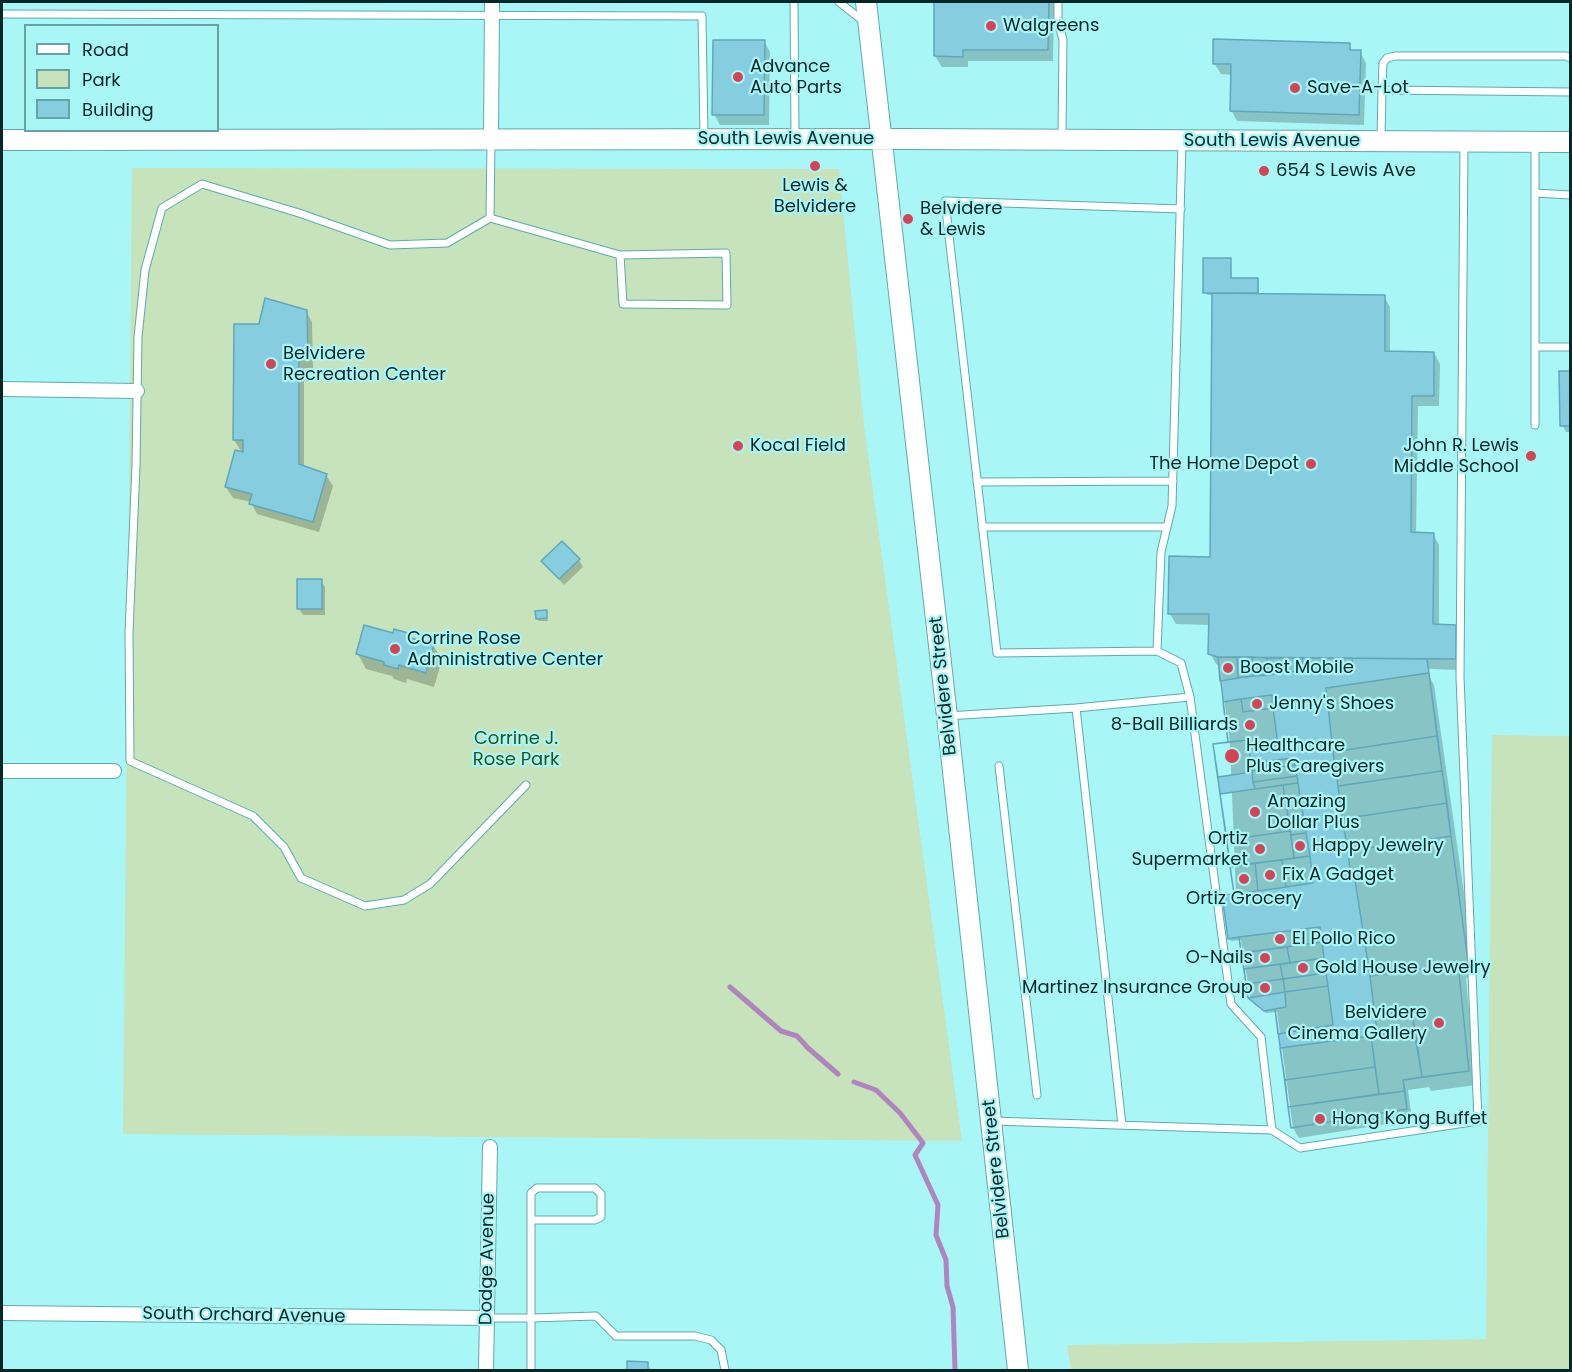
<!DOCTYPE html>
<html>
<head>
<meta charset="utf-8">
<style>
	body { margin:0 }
	#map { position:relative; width:1572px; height:1372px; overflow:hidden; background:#a9f6f7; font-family:Poppins,sans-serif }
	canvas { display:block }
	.frame { position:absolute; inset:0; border:3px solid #062728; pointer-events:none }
	.legend { position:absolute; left:24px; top:24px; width:195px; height:108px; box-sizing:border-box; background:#a9f6f7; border:2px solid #68a3a4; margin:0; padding:8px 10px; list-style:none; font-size:18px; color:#062728 }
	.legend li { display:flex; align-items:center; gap:12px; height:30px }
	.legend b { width:30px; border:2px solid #68a3a4 }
</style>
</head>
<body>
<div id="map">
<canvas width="1572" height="1372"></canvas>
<div class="frame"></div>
<ul class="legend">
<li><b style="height:8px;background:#fff"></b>Road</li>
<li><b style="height:16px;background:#c6e3bb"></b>Park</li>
<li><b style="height:16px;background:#87cde0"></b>Building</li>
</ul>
</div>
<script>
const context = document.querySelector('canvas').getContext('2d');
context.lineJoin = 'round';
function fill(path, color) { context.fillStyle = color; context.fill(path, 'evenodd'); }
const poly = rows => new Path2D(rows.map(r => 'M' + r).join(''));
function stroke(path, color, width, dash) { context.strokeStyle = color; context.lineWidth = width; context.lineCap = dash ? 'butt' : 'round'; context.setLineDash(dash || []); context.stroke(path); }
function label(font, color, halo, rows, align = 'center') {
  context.font = font + ' Poppins,sans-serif'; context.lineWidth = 4.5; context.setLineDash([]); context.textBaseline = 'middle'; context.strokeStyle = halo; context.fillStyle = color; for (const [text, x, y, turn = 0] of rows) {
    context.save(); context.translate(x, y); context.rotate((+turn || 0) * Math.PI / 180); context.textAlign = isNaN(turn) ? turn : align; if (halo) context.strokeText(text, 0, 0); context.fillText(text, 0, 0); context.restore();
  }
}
const green = poly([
	[132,168,839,169,864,425,962,1141,123,1134],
	[1492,735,1570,736,1570,1370,1071,1370,1067,1345,1486,1339]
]);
const shadow = poly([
	[936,2,1054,2,1053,61,968,61,968,67,942,67,935,56],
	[764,41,770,52,769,125,720,125,714,114],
	[1349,45,1353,52,1360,52,1366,63,1364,125,1237,121,1231,110,1232,75,1221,74,1214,63],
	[1230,260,1232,279,1258,279,1259,295,1384,296,1390,307,1390,353,1434,353,1440,364,1439,406,1418,406,1416,534,1433,534,1439,545,1439,626,1455,626,1461,637,1461,670,1429,669,1430,678,1434,685,1476,976,1466,978,1476,1085,1431,1091,1429,1087,1408,1090,1412,1120,1299,1138,1293,1128,1277,1012,1266,1013,1254,1004,1250,997,1241,940,1231,941,1229,938,1236,895,1230,744,1220,666,1216,664,1210,653,1210,625,1176,624,1170,614,1211,558,1214,295,1207,295,1205,292],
	[306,311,312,322,313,368,304,368,304,467,326,475,333,486,319,532,257,514,251,502,233,498,226,487,242,453,234,440,261,325],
	[1561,373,1570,373,1570,432,1566,432,1562,425],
	[579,560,583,567,564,585,543,561],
	[321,581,325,587,325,615,303,615,299,609],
	[546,612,548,621,539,621,537,619],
	[394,635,407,635,409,639,433,645,442,660,434,687,407,679,406,683,394,679,392,676,366,669,358,654],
	[628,1363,647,1363,651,1370,628,1370]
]);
const stream = poly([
	[730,987,781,1031,797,1036,808,1048,838,1074],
	[854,1082,876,1090,900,1113,923,1143,915,1155,938,1205,936,1235,946,1260,947,1286,953,1307,955,1370]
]);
const building = poly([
	[934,2,1049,2,1048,50,963,50,963,57,934,56,934,2],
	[1213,39,1350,43,1350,50,1361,50,1359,115,1230,111,1231,64,1213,64,1213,39],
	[713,40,765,40,764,115,712,115,713,40],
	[1203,258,1231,258,1231,278,1258,278,1258,293,1203,293,1203,258],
	[1212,293,1385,295,1385,351,1434,352,1434,396,1412,396,1411,532,1434,533,1433,624,1456,625,1456,659,1218,657,1208,654,1209,614,1168,614,1169,556,1210,557,1212,293],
	[265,298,307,310,308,358,299,358,299,464,327,474,313,522,249,504,252,494,225,487,235,450,243,452,243,440,233,440,234,324,259,324,265,298],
	[1559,371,1570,371,1570,426,1560,426,1559,371],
	[562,541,580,559,559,579,541,561,562,541],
	[297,579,322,579,322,609,297,609,297,579],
	[547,610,547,618,536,619,535,611,547,610],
	[364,625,393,633,394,629,408,633,407,637,434,644,426,673,399,665,398,669,384,665,384,662,356,654,364,625],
	[1218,657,1427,659,1468,962,1458,963,1469,1071,1403,1080,1407,1109,1291,1128,1275,1009,1264,1011,1248,998,1239,937,1228,939,1222,895,1234,894,1213,744,1228,742,1218,657],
	[1218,657,1237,657,1238,678,1220,681,1218,657],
	[1237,657,1252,657,1253,676,1238,678,1237,657],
	[1252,657,1267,658,1268,675,1253,676,1252,657],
	[1267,658,1287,658,1288,672,1268,675,1267,658],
	[1287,658,1302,658,1304,671,1288,672,1287,658],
	[1302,658,1323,658,1325,669,1304,671,1302,658],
	[1323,658,1352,658,1353,667,1325,669,1323,658],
	[1429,673,1437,736,1333,752,1326,688,1429,673],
	[1272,695,1273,708,1243,712,1241,699,1272,695],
	[1241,699,1243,712,1273,708,1278,745,1249,749,1248,740,1228,742,1223,702,1241,699],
	[1437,736,1442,771,1338,786,1333,752,1437,736],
	[1248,740,1252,772,1218,777,1213,744,1248,740],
	[1294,758,1295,765,1252,771,1251,763,1294,758],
	[1295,765,1297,776,1253,782,1252,771,1295,765],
	[1442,771,1447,803,1342,819,1338,786,1442,771],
	[1297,776,1298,783,1255,789,1253,782,1297,776],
	[1298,783,1306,833,1291,835,1283,785,1298,783],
	[1283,785,1290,831,1227,840,1220,794,1283,785],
	[1447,803,1451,836,1348,851,1342,819,1447,803],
	[1290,831,1294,858,1230,867,1227,840,1290,831],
	[1306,833,1310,856,1294,858,1291,835,1306,833],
	[1451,836,1468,962,1370,976,1355,880,1351,880,1348,851,1451,836],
	[1310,856,1313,883,1286,887,1282,860,1310,856],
	[1282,860,1286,887,1258,891,1255,863,1282,860],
	[1255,863,1258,891,1234,894,1230,867,1255,863],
	[1320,927,1322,942,1241,953,1239,937,1320,927],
	[1322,942,1324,958,1290,963,1287,947,1322,942],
	[1287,947,1290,963,1244,969,1241,953,1287,947],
	[1324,958,1326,973,1283,979,1280,964,1324,958],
	[1458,963,1469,1071,1422,1077,1412,1010,1375,1016,1370,976,1458,963],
	[1280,964,1283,979,1246,984,1244,969,1280,964],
	[1326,973,1328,986,1285,992,1283,979,1326,973],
	[1283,979,1285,992,1248,998,1246,984,1283,979],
	[1328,986,1333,1025,1278,1034,1275,1009,1286,1007,1285,992,1328,986],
	[1412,1010,1414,1030,1378,1035,1375,1016,1412,1010],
	[1414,1030,1422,1077,1403,1080,1405,1091,1379,1094,1371,1036,1414,1030],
	[1371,1036,1375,1067,1285,1080,1280,1048,1371,1036],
	[1375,1067,1379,1094,1288,1107,1285,1080,1375,1067],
	[1405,1091,1407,1109,1291,1128,1288,1107,1405,1091],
	[627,1361,648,1362,648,1370,627,1370,627,1361]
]);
const lane = poly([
	[794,2,795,137],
	[839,2,863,21],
	[1058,2,1058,21,1063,40,1062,137],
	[2,14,702,16,704,137],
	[1382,90,1383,63,1387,58,1395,56,1566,56,1570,58],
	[1381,139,1382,90,1570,92],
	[491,142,490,218,620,255,726,253,727,305,623,304,620,255],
	[1182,142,1172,506,1161,552,1157,651,1181,663,1190,697,1231,1004,1261,1037,1272,1130],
	[1535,145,1535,425],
	[1535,193,1570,195],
	[490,218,447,243,390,245,299,213,202,184,162,208,145,270,138,337,136,466,129,632,130,761,253,816,284,847,301,878,365,906,404,900,430,884,526,785],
	[1535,347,1570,347],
	[977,482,1173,481],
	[982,527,1167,527],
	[1157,651,997,653,945,201,1181,209],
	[1076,708,1122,1125],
	[947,716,1076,708,1190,697],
	[999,766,1037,1095],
	[992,1121,1272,1130,1300,1148,1478,1121,1460,677,1464,144],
	[531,1220,595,1220,601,1217,601,1194,595,1188,537,1188,531,1193,531,1318,596,1316,616,1336,695,1336,711,1340,721,1350,725,1370],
	[487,1318,531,1318,531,1370]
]);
const street = poly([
	[491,139,492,2],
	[2,389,137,391],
	[2,771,114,771],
	[2,1313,487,1318],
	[486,1370,490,1147]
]);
const secondary = poly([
	[866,2,947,716,1018,1370],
	[2,140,907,139,1570,142]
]);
const markers = [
	[991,26,6,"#d54456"],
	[738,77,6,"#d54456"],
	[1295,88,6,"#d54456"],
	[815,166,6,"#d54456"],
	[1264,171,6,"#d54456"],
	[908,219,6,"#d54456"],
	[271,364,6,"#d54456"],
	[738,446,6,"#d54456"],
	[1531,456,6,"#d54456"],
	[1311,464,6,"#d54456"],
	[395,649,6,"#d54456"],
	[1228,668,6,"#d54456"],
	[1257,704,6,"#d54456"],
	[1250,725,6,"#d54456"],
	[1232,756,8,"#d54456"],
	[1255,812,6,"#d54456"],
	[1300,846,6,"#d54456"],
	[1260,849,6,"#d54456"],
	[1270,875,6,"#d54456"],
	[1244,879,6,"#d54456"],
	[1280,939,6,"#d54456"],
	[1265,958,6,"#d54456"],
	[1303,968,6,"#d54456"],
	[1265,988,6,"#d54456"],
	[1439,1023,6,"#d54456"],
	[1320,1119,6,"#d54456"]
];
const poiNames = [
	["Walgreens",1003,26],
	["Advance",750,67],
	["Auto Parts",750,88],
	["Save-A-Lot",1307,88],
	["654 S Lewis Ave",1276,171],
	["Lewis &",815,186,"center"],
	["Belvidere",815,207,"center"],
	["Belvidere",920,209],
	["& Lewis",920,230],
	["Belvidere",283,354],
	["Recreation Center",283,375],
	["Kocal Field",750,446],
	["John R. Lewis",1519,446,"right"],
	["Middle School",1519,467,"right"],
	["The Home Depot",1299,464,"right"],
	["Corrine Rose",407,639],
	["Administrative Center",407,660],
	["Boost Mobile",1240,668],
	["Jenny's Shoes",1269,704],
	["8-Ball Billiards",1238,725,"right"],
	["Healthcare",1246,746],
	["Plus Caregivers",1246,767],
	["Amazing",1267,802],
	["Dollar Plus",1267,823],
	["Ortiz",1248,839,"right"],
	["Supermarket",1248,860,"right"],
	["Happy Jewelry",1312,846],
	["Fix A Gadget",1282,875],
	["Ortiz Grocery",1244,899,"center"],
	["El Pollo Rico",1292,939],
	["O-Nails",1253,958,"right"],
	["Gold House Jewelry",1315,968],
	["Martinez Insurance Group",1253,988,"right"],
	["Belvidere",1427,1013,"right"],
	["Cinema Gallery",1427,1034,"right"],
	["Hong Kong Buffet",1332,1119]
];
const streetNames = [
	["South Lewis Avenue",786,139],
	["South Lewis Avenue",1272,141],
	["Belvidere Street",944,686,-96],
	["Belvidere Street",997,1169,-96],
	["Dodge Avenue",488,1259,-89],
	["South Orchard Avenue",244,1316,1]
];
const parkNames = [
	["Corrine J.",516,739],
	["Rose Park",516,760]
];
fill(green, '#c6e3bb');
fill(shadow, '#0003');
stroke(stream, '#b085be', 5);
fill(building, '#87cde0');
stroke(building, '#61a7ba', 1.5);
stroke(lane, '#5eaaab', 9);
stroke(street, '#5eaaab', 16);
stroke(secondary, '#5eaaab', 22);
stroke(lane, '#fff', 7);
stroke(street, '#fff', 14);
stroke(secondary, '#fff', 20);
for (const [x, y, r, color] of markers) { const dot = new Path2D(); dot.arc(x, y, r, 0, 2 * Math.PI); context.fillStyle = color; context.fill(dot); stroke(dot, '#a9f6f7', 2); }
label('18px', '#062728', '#a9f6f7', poiNames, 'left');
label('18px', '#062728', '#a9f6f7', streetNames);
label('18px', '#295216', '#a9f6f7', parkNames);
</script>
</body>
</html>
